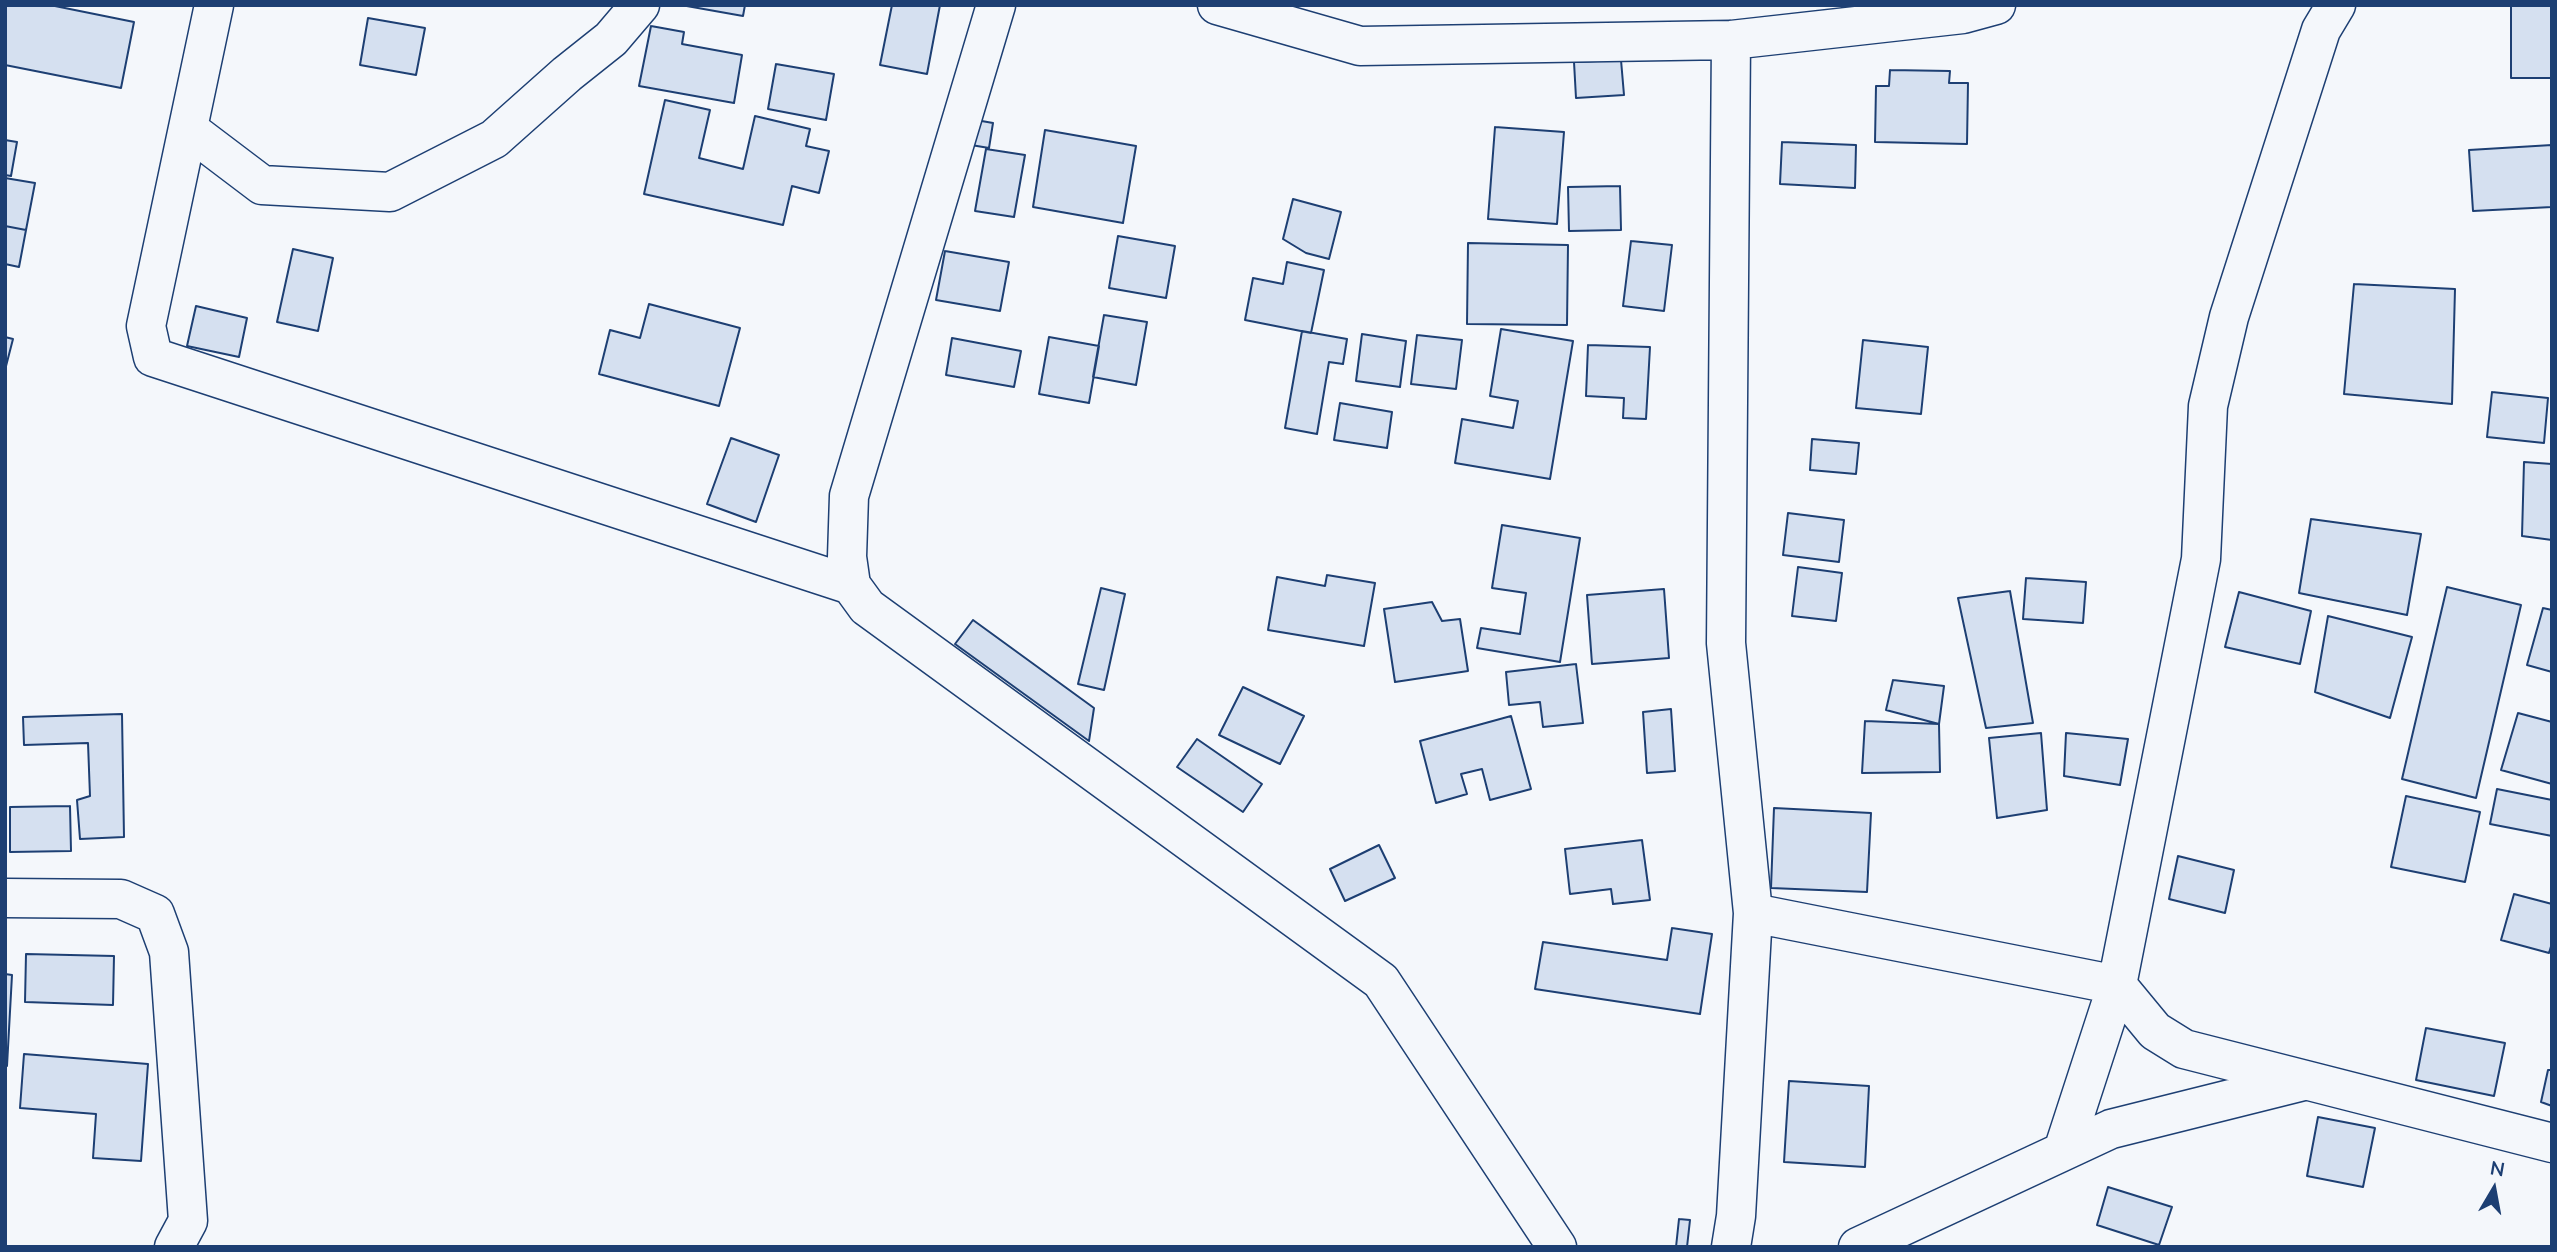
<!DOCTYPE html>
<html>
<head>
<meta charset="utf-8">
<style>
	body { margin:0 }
	#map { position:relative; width:2557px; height:1252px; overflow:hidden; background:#f4f7fb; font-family:Mulish,sans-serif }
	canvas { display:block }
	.frame { position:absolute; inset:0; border:7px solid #1d3f73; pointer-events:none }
	.north { position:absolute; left:2459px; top:1154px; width:70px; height:70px; -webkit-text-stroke:5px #f4f7fb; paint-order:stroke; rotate:10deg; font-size:19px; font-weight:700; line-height:28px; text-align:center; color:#1d3f73 }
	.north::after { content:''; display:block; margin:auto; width:24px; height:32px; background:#1d3f73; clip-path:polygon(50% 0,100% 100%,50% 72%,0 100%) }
</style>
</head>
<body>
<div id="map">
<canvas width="2557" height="1252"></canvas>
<div class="frame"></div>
<div class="north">N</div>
</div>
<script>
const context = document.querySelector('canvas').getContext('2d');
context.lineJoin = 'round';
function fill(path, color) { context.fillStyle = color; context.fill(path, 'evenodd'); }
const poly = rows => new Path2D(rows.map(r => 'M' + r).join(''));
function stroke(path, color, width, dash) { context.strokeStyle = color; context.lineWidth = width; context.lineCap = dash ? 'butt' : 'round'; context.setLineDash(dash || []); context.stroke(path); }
const building = poly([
	[5,5,50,5,134,22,121,88,5,65,5,5],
	[681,5,745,5,743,16,681,5],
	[892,5,940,5,927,74,880,65,892,5],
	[2511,5,2552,5,2552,78,2511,78,2511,5],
	[368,18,425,28,416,75,360,65,368,18],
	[651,26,684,32,682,44,742,55,734,103,639,86,651,26],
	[1621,60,1624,95,1576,98,1574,62,1621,60],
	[776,64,834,74,826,120,768,109,776,64],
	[1890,70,1950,71,1949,83,1968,83,1967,144,1875,142,1876,86,1889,86,1890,70],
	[665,100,710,110,699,158,743,169,755,116,810,129,806,146,829,151,819,193,792,186,783,225,644,194,665,100],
	[976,120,993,123,989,148,971,145,976,120],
	[1495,127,1564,132,1557,224,1488,219,1495,127],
	[1045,130,1136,146,1123,223,1033,207,1045,130],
	[5,140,17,142,11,176,5,175,5,140],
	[1782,142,1856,145,1855,188,1780,184,1782,142],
	[2552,145,2552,207,2473,211,2469,150,2552,145],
	[986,149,1025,155,1014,217,975,211,986,149],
	[5,178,35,183,26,230,5,226,5,178],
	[1620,186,1621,230,1569,231,1568,187,1620,186],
	[1293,199,1341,212,1329,259,1306,253,1283,239,1293,199],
	[5,226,26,230,19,267,5,264,5,226],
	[1118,236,1175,246,1166,298,1109,288,1118,236],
	[1631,241,1672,245,1664,311,1623,306,1631,241],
	[1468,243,1568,245,1567,325,1467,324,1468,243],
	[293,249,333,258,318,331,277,322,293,249],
	[945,251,1009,262,1000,311,936,300,945,251],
	[1287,262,1324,270,1311,333,1245,320,1253,278,1283,284,1287,262],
	[2354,284,2455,289,2452,404,2344,394,2354,284],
	[649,304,740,328,719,406,599,374,610,330,640,338,649,304],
	[196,306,247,318,239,357,187,346,196,306],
	[1104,315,1147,322,1136,385,1093,377,1104,315],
	[1501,329,1573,341,1550,479,1455,463,1462,419,1513,428,1518,401,1490,396,1501,329],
	[1302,331,1347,339,1343,364,1329,362,1317,434,1285,428,1302,331],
	[1362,334,1406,341,1400,387,1356,381,1362,334],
	[1417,335,1462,340,1456,389,1411,384,1417,335],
	[5,337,13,339,5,370,5,337],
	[1049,337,1099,346,1089,403,1039,394,1049,337],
	[952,338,1021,351,1014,387,946,375,952,338],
	[1863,340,1928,347,1921,414,1856,408,1863,340],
	[1588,345,1650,347,1646,419,1623,418,1624,398,1586,396,1588,345],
	[2492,392,2548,398,2544,443,2487,437,2492,392],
	[1340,403,1392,412,1387,448,1334,440,1340,403],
	[731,438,779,455,756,522,707,504,731,438],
	[1812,439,1859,443,1856,474,1810,470,1812,439],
	[2524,462,2552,464,2552,540,2522,536,2524,462],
	[1788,513,1844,520,1839,562,1783,555,1788,513],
	[2311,519,2421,534,2407,615,2299,593,2311,519],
	[1502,525,1580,538,1560,662,1477,648,1481,628,1520,634,1526,593,1492,588,1502,525],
	[1798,567,1842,573,1836,621,1792,616,1798,567],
	[1327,575,1375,583,1364,646,1268,630,1277,577,1325,586,1327,575],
	[2026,578,2086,582,2083,623,2023,619,2026,578],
	[2447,587,2521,605,2476,798,2402,779,2447,587],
	[1101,588,1125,594,1104,690,1078,684,1101,588],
	[1664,589,1669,658,1592,664,1587,595,1664,589],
	[2010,591,2033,723,1986,728,1958,598,2010,591],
	[2239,592,2311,611,2300,664,2225,647,2239,592],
	[1432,602,1442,621,1460,619,1468,671,1395,682,1384,609,1432,602],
	[2543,608,2552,610,2552,672,2527,665,2543,608],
	[2328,616,2412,637,2390,718,2315,692,2328,616],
	[973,620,1094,708,1089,741,955,644,973,620],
	[1576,664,1583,723,1543,727,1540,702,1509,705,1506,672,1576,664],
	[1893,680,1944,686,1939,724,1886,710,1893,680],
	[1243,687,1304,716,1280,764,1219,735,1243,687],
	[1671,709,1675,771,1647,773,1643,712,1671,709],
	[2518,713,2552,722,2552,784,2501,770,2518,713],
	[122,714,124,837,80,839,77,800,90,796,88,743,24,745,23,717,122,714],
	[1511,716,1531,789,1490,800,1482,769,1461,774,1467,794,1436,803,1420,741,1511,716],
	[1865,721,1939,724,1940,772,1862,773,1865,721],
	[2041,733,2047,810,1997,818,1989,738,2041,733],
	[2066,733,2128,739,2120,785,2064,776,2066,733],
	[1197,739,1262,784,1243,812,1177,767,1197,739],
	[2497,789,2552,800,2552,836,2490,824,2497,789],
	[2406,796,2480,812,2465,882,2391,867,2406,796],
	[70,806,71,851,10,852,10,807,70,806],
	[1774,808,1871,813,1867,892,1771,888,1774,808],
	[1642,840,1650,900,1613,904,1611,889,1570,894,1565,849,1642,840],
	[1379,845,1395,878,1345,901,1330,869,1379,845],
	[2178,856,2234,870,2225,913,2169,899,2178,856],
	[2514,894,2552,904,2552,943,2549,953,2501,940,2514,894],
	[1672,928,1712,934,1700,1014,1535,989,1543,942,1667,960,1672,928],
	[26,954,114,956,113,1005,25,1002,26,954],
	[5,974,12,975,7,1066,5,1066,5,974],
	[2426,1028,2505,1043,2494,1096,2416,1080,2426,1028],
	[24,1054,148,1064,141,1161,93,1158,96,1114,20,1108,24,1054],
	[2548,1070,2552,1070,2552,1106,2541,1102,2548,1070],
	[1789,1081,1869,1086,1865,1167,1784,1162,1789,1081],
	[2318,1117,2375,1128,2363,1187,2307,1176,2318,1117],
	[2108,1187,2172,1207,2159,1245,2097,1225,2108,1187],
	[1679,1219,1690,1220,1687,1247,1676,1247,1679,1219]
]);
const minor = poly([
	[214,5,146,326,153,357,851,585],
	[996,5,849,496,847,557,851,585,867,607,1381,981,1557,1247],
	[1217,5,1360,46,1731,40,1963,14,1996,5],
	[188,129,262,185,390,192,494,139,567,74,611,39,640,5],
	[5,898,121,899,155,914,169,952,188,1221,174,1247],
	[1753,913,2117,985,2155,1031,2184,1049,2552,1143],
	[2063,1151,2117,985,2201,559,2208,406,2229,317,2321,30,2336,5],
	[1731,1247,1736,1216,1753,913,1726,643,1731,40],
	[1858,1247,2111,1129,2303,1081]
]);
fill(building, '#d5e0f0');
stroke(building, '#1d3f73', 2);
stroke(minor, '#1d3f73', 41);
stroke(minor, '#f4f7fb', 38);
</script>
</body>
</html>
